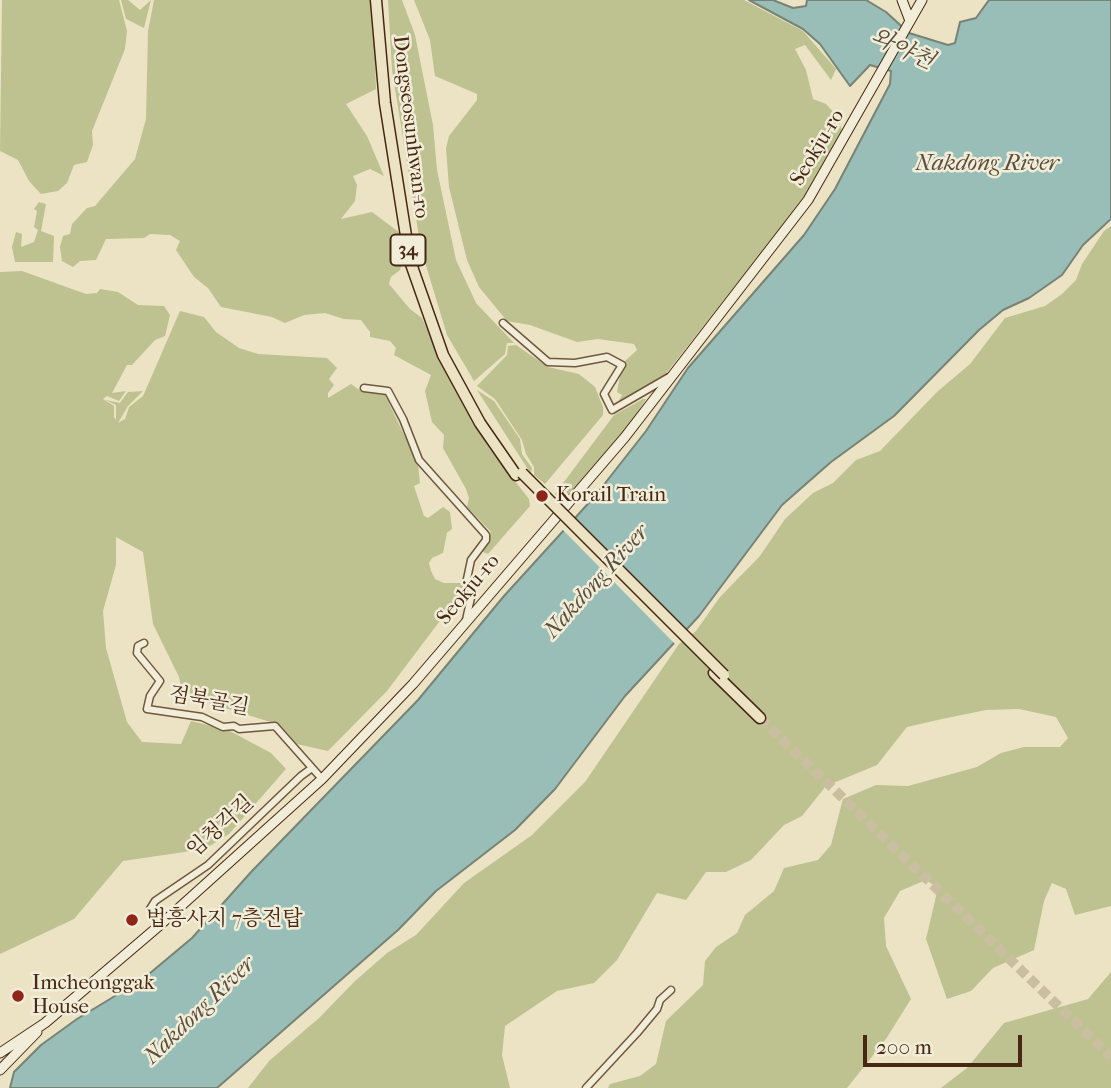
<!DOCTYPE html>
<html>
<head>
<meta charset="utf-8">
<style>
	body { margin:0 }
	#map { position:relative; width:1111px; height:1088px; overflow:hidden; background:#ebe3c4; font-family:"IM FELL French Canon",serif }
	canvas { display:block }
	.scale { position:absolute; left:863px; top:1035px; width:159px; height:32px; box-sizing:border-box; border:4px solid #472812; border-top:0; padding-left:9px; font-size:21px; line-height:24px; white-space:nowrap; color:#472812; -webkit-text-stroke:5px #f2edd9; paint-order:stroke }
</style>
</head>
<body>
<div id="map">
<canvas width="1111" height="1088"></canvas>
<div class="scale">200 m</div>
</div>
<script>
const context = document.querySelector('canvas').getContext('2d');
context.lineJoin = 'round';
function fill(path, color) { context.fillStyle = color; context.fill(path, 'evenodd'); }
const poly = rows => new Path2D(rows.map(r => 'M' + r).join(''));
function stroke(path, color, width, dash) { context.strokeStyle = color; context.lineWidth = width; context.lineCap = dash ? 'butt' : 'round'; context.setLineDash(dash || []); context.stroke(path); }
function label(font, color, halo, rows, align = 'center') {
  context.font = font + ' "IM FELL French Canon","Noto Serif KR",serif'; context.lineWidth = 5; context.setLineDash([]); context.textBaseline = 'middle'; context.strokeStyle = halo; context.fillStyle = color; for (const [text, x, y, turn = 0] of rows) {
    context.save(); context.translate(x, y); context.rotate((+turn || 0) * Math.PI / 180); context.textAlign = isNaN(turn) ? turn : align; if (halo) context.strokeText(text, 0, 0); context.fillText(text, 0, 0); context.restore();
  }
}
const green = poly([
	[2,0,119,0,127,31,125,49,92,131,93,145,87,162,74,165,67,183,58,191,41,194,29,181,18,160,0,151],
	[121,0,128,0,140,10,151,0,144,28,126,19],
	[154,0,373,0,376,89,346,104,367,136,384,176,370,169,353,176,357,185,355,201,341,219,372,212,400,233,404,257,400,270,391,277,389,284,410,309,422,318,457,392,489,448,529,499,530,506,488,554,483,552,491,532,467,507,469,498,466,489,443,448,444,435,432,422,425,391,431,375,394,355,396,348,390,341,370,337,370,332,361,320,344,319,325,313,304,315,285,323,272,317,221,307,208,288,194,277,176,250,180,241,170,235,150,234,144,238,106,239,96,260,80,261,73,267,62,261,60,247,63,236,70,234,72,224,87,208,95,206,135,159,146,119,148,31],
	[388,0,402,0,415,35,433,125,437,170,456,260,476,303,514,343,507,343,505,354,474,381,447,335,421,249,392,70],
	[414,0,744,0,803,31,836,69,831,80,805,45,795,49,806,70,813,99,826,104,836,115,842,130,839,139,805,197,664,376,617,404,622,395,617,392,620,376,625,361,637,350,634,344,598,339,577,342,530,325,507,321,479,287,467,260,449,187,446,148,449,136,477,100,477,94,435,76,430,40],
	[39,202,46,204,41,231,54,236,53,262,15,262,12,247,16,232,22,234,21,247,34,242,38,230,34,227,37,211,34,209],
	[1111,226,1111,906,1075,915,1066,889,1052,883,1044,901,1034,950,993,968,971,991,947,999,926,939,938,888,926,880,900,891,884,918,886,946,911,999,886,1039,847,1088,608,1088,610,1084,640,1076,656,1064,666,1021,703,985,705,961,716,947,737,933,745,915,774,891,784,868,818,860,831,845,843,799,876,785,908,786,977,767,1001,753,1024,747,1060,747,1068,738,1056,717,1019,709,986,710,942,719,907,727,877,765,826,786,802,816,784,825,751,860,726,872,706,872,686,900,657,893,617,960,594,983,557,991,505,1026,502,1055,510,1088,248,1088,269,1061,319,1018,354,982,387,953,416,935,464,883,532,835,585,782,679,644,696,631,720,597,760,556,785,519,813,493,833,483,856,460,880,451,937,392,970,364,1005,318,1045,306,1062,294,1076,280,1082,264,1104,231],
	[22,271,86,294,97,293,100,289,118,292,138,305,164,306,170,315,165,336,155,340,132,365,127,365,112,393,126,391,119,401,107,396,103,399,114,406,114,417,116,420,116,405,105,400,120,403,128,392,143,391,128,406,118,423,125,419,129,407,143,396,180,311,204,317,216,332,239,348,258,354,327,358,337,368,329,379,334,385,328,393,328,398,351,384,358,389,385,395,418,464,420,483,414,486,424,516,428,518,443,507,450,512,452,529,447,533,443,553,432,558,429,563,431,571,435,579,444,583,463,583,464,589,387,691,328,751,297,744,280,725,183,695,179,677,153,624,143,552,116,537,116,565,103,611,106,648,127,722,142,742,181,744,191,721,228,730,271,753,286,769,229,834,205,849,123,861,74,919,0,954,0,272],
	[516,345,548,367,579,374,595,387,603,407,603,415,545,484,534,475,534,467,526,454,522,440,495,399,477,386,507,355,508,346],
	[477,390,494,401,520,439,522,454,532,468,531,474],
	[643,399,646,399,633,420,564,503,555,494,614,415],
	[1111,972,1111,1088,941,1088,967,1068,1004,1023,1088,999]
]);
const water = poly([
	[749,0,773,0,793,8,806,6,807,0,866,0,886,12,909,33,948,45,955,43,960,22,976,18,989,0,1111,0,1111,219,1083,245,1062,275,1029,298,1003,310,979,330,894,416,831,462,782,505,699,616,625,696,555,789,515,830,436,891,398,930,217,1088,10,1088,14,1072,41,1045,77,1019,143,979,192,938,252,871,418,700,504,596,595,496,646,431,688,368,804,235,835,189,890,84,891,71,870,65,850,86,820,44,803,29,749,0]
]);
const pier = poly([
	[572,517,689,631,676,645,561,528]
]);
const highwayTunnel = poly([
	[760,718,1111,1057]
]);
const street = poly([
	[503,323,548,362,575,363,607,357,622,365,604,394,612,410,669,377],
	[364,388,388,391,403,419,419,460,486,535,486,540,471,560,467,579,472,593,466,620],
	[144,643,138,646,137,653,160,681,150,696,147,709,202,717,223,727,234,726,239,729,275,726,322,779],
	[160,925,150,909,155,901,208,865,301,776,312,768],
	[586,1088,637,1033,657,1009,660,1000,671,990]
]);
const secondary = poly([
	[902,0,910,21],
	[0,1053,45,1023,160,925,322,779,413,684,625,437,808,200,922,0],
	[0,1070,37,1032]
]);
const highway = poly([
	[376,0,385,103,410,261,443,355,480,423,516,475],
	[714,673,760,718]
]);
const highwayBridge = poly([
	[522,473,724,675]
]);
const markers = [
	[542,496,7,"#8f2418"],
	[132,920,7,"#8f2418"],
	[18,996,7,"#8f2418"]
];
const shields = [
	[408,250,35]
];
const shieldNames = [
	["34",408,250]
];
const streetNames = [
	["Dongseosunhwan-ro",410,127,83],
	["Seokju-ro",818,148,-59],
	["Seokju-ro",469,590,-50],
	["점북골길",209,702,10],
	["임청각길",221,827,-42]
];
const poiNames = [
	["Korail Train",556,496],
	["법흥사지 7층전탑",146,920],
	["Imcheonggak",32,984],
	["House",32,1008]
];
const waterNames = [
	["와야천",902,50,25],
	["Nakdong River",987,164],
	["Nakdong River",597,582,-48],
	["Nakdong River",200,1011,-44]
];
fill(green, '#bdc290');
fill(water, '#98beb7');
stroke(water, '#788275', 2);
fill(pier, '#ebe3c4');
stroke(highwayTunnel, '#cabea0', 10, [10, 5]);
stroke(street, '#70573e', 9);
stroke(secondary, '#472812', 11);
stroke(highway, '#472812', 13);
stroke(street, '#f2edd9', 6);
stroke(secondary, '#f2edd9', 9);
stroke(highway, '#ebe3c4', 10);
stroke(highwayBridge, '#472812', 13, []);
stroke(highwayBridge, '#ebe3c4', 10);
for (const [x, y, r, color] of markers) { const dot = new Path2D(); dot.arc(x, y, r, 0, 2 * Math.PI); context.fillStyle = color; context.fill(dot); stroke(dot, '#f2edd9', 2.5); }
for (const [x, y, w] of shields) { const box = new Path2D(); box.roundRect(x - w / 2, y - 15.5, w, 31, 5); context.fillStyle = '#f2edd9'; context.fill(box); stroke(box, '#472812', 2); }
label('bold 19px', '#472812', null, shieldNames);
label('21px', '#472812', '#f2edd9', streetNames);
label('21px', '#472812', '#f2edd9', poiNames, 'left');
label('italic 23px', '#5b4e3b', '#f2edd9', waterNames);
</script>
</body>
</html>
